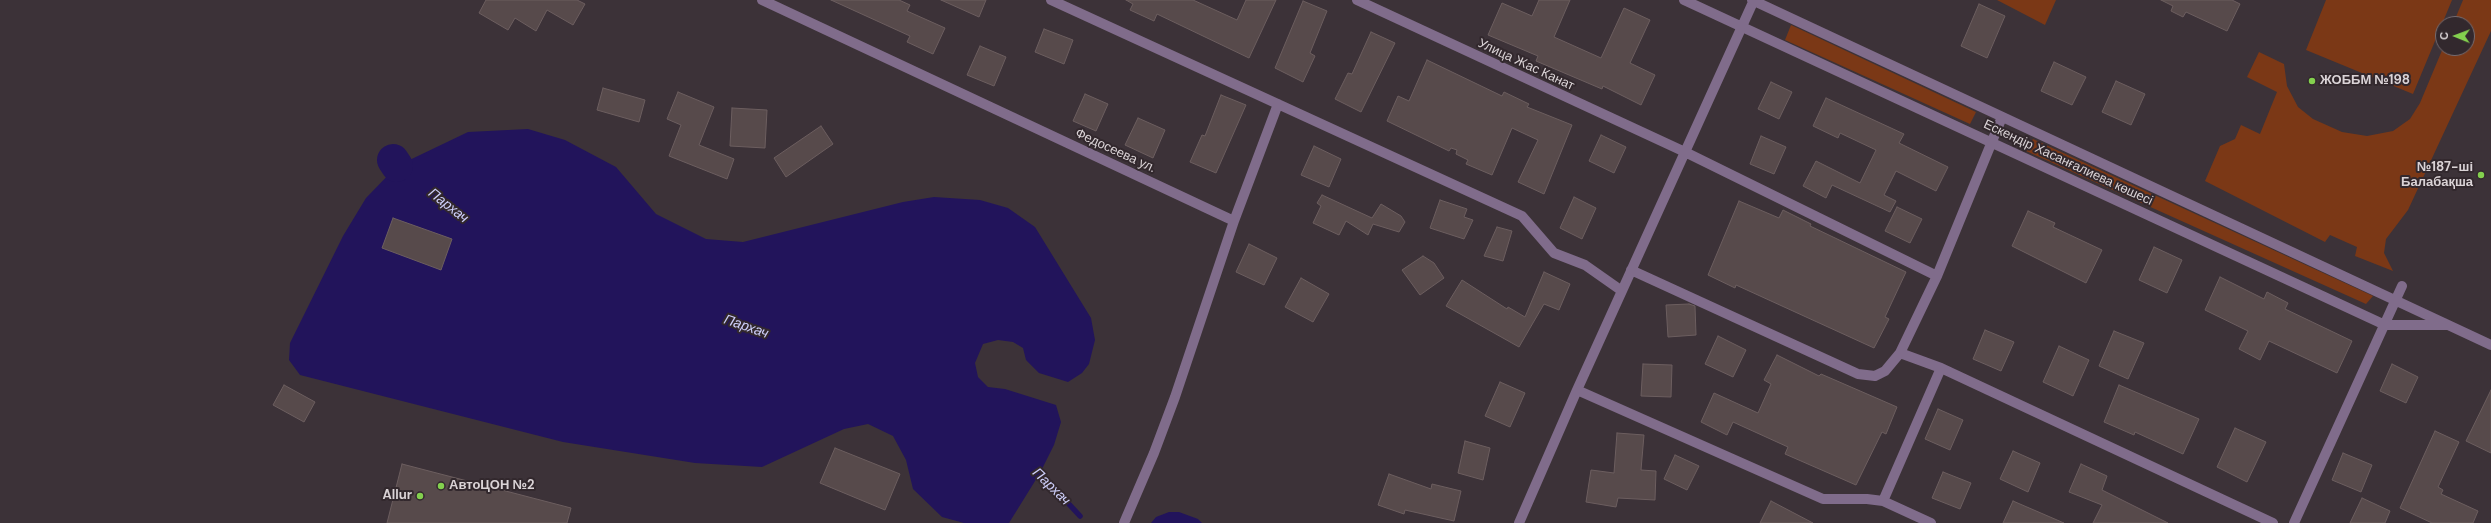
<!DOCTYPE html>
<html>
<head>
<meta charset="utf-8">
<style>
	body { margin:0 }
	#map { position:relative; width:2491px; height:523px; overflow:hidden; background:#3c3238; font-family:"DM Sans",sans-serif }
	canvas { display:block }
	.north { position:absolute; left:2435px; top:16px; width:40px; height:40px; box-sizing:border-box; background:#32282d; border:1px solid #756c71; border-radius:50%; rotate:271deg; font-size:11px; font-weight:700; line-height:16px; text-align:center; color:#dad3d6 }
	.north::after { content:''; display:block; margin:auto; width:14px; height:18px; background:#83d04e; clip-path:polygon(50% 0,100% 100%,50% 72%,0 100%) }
</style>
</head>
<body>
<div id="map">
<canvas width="2491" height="523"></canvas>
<div class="north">С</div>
</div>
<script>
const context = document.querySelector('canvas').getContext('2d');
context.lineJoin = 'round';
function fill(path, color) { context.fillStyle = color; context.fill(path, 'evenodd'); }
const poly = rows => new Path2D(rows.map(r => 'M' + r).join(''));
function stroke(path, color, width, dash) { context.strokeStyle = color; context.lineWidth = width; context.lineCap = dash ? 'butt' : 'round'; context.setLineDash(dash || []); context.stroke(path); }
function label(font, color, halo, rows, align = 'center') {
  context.font = font + ' "DM Sans",sans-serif'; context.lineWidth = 4; context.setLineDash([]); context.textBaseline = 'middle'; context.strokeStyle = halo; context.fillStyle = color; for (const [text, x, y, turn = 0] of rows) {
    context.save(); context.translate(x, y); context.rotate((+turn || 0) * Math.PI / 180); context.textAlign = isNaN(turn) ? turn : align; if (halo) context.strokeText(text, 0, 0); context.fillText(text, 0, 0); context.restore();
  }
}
const green = poly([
	[1997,0,2056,0,2045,25],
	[2326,0,2452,0,2413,94,2306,50],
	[2463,0,2491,0,2491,31,2408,210,2386,239,2384,253,2393,271,2355,256,2357,247,2330,235,2325,242,2205,181,2220,146,2235,139,2241,125,2260,134,2277,92,2247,77,2259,52,2284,64,2287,86,2298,107,2313,119,2342,132,2367,136,2393,131,2410,119,2420,103,2443,48,2467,48,2467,24,2453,24],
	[1791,25,1976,112,1970,124,1785,40],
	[2033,139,2373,296,2366,304,2026,151]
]);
const water = poly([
	[528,129,565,140,616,167,656,214,706,239,743,242,903,202,934,197,980,200,1008,208,1035,227,1091,318,1095,340,1089,364,1082,373,1068,382,1039,373,1026,360,1023,348,1013,342,998,340,983,344,975,363,978,377,988,387,1005,389,1056,405,1061,422,1054,445,1040,473,1009,523,964,523,942,517,913,489,906,460,893,436,868,424,844,429,762,467,695,463,563,442,300,375,289,360,290,343,343,236,366,198,397,166,468,132],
	[1169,512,1179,512,1198,519,1202,523,1151,523,1156,517]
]);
const stream = poly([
	[1034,469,1040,473,1080,516]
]);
const river = poly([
	[393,160,397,166]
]);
const building = poly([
	[486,0,577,0,585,4,573,25,547,10,536,31,515,18,508,30,479,13,486,0],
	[831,0,899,0,910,5,907,11,945,28,933,54,907,42,910,36,831,0],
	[941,0,986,0,979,17,941,0],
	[1126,0,1193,0,1237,20,1246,0,1276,0,1249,58,1157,14,1154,21,1130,10,1133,4,1126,0],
	[1539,0,1570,0,1554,37,1601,58,1624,8,1650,20,1630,63,1655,75,1641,105,1603,86,1602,89,1536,61,1538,56,1488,35,1502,3,1532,16,1539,0],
	[2161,0,2232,0,2240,4,2227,31,2186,12,2183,17,2171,11,2173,6,2161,0],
	[1303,1,1327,11,1310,53,1315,56,1303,82,1275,68,1303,1],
	[1979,4,2005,16,1987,58,1961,46,1979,4],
	[1044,29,1073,40,1064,64,1035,52,1044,29],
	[1371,32,1395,43,1361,112,1335,99,1348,73,1352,74,1371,32],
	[980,46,1006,57,994,86,967,75,980,46],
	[1427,60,1502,96,1504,92,1529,104,1527,107,1572,125,1544,194,1518,182,1538,140,1512,128,1492,175,1466,164,1468,160,1456,154,1457,150,1451,148,1449,151,1387,121,1398,96,1409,101,1427,60],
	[2054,62,2086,77,2072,105,2041,91,2054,62],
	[2116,81,2145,94,2131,125,2102,112,2116,81],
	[1771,82,1792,92,1779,119,1758,109,1771,82],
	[603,88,645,100,639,122,597,110,603,88],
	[678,92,714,107,699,145,734,159,727,179,669,156,681,125,667,119,678,92],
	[1085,94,1108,104,1096,131,1073,121,1085,94],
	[1221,95,1246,105,1216,173,1190,162,1202,135,1205,136,1221,95],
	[1826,98,1904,134,1899,143,1948,167,1936,191,1896,171,1884,195,1896,201,1890,212,1832,185,1826,198,1803,186,1816,161,1860,183,1876,150,1840,133,1838,138,1813,126,1826,98],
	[732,108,767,110,765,148,730,146,732,108],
	[1138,118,1165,130,1153,158,1125,145,1138,118],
	[821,126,833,144,786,177,774,158,821,126],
	[1601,135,1626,147,1614,173,1589,161,1601,135],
	[1761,136,1786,147,1774,174,1750,164,1761,136],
	[1314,146,1341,159,1329,187,1301,175,1314,146],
	[1322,195,1372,218,1381,204,1401,216,1405,222,1399,232,1373,224,1368,235,1346,221,1339,235,1313,223,1321,206,1317,203,1322,195],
	[1574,197,1596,208,1582,239,1560,228,1574,197],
	[1440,200,1467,209,1464,217,1473,220,1464,239,1430,228,1440,200],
	[1739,201,1779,218,1783,210,1811,224,1810,226,1906,272,1885,317,1889,319,1874,348,1736,285,1735,288,1708,275,1739,201],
	[1897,207,1922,219,1910,243,1885,231,1897,207],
	[2028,211,2055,223,2053,227,2102,250,2086,283,2012,246,2028,211],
	[393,218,452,239,441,270,382,248,393,218],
	[1497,227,1512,231,1503,261,1484,256,1497,227],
	[1249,244,1277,258,1264,285,1236,272,1249,244],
	[2154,247,2182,260,2167,293,2139,280,2154,247],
	[1423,256,1434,263,1444,278,1420,295,1402,270,1423,256],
	[1544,272,1570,284,1559,310,1544,304,1519,347,1446,306,1462,280,1507,309,1508,307,1525,317,1544,272],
	[2220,277,2264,299,2267,292,2288,303,2285,309,2352,341,2337,373,2269,341,2260,360,2239,349,2248,331,2205,310,2220,277],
	[1301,278,1329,294,1313,322,1285,307,1301,278],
	[1689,304,1695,306,1696,335,1668,337,1666,305,1689,304],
	[1985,330,2014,342,2001,371,1973,359,1985,330],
	[2114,331,2144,343,2128,379,2099,366,2114,331],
	[1718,336,1746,350,1733,377,1705,364,1718,336],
	[2059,346,2089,360,2073,396,2043,382,2059,346],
	[1777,355,1819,376,1821,374,1897,407,1886,434,1882,432,1856,485,1785,454,1788,447,1733,422,1727,435,1701,422,1714,393,1758,413,1771,384,1764,380,1777,355],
	[1643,364,1672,365,1671,397,1641,396,1643,364],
	[2392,364,2418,377,2406,403,2380,391,2392,364],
	[1500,382,1525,393,1510,427,1485,416,1500,382],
	[284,385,315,402,304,422,273,405,284,385],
	[2119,385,2199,419,2183,454,2135,432,2134,435,2104,422,2119,385],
	[2491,390,2491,453,2466,441,2491,390],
	[1938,409,1963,420,1950,450,1925,439,1938,409],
	[2235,428,2266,442,2247,482,2217,467,2235,428],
	[2435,431,2459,442,2438,487,2443,490,2441,494,2478,511,2473,523,2432,523,2400,508,2435,431],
	[1617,433,1644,435,1641,470,1656,471,1655,500,1618,498,1616,507,1586,502,1591,470,1614,473,1617,433],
	[1465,441,1490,448,1483,480,1458,473,1465,441],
	[835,448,900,474,885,510,820,483,835,448],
	[2013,451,2040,463,2028,492,2000,479,2013,451],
	[2343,453,2372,465,2361,492,2332,480,2343,453],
	[1675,455,1699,466,1687,490,1664,479,1675,455],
	[402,464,571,508,567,523,387,523,402,464],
	[2081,464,2107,476,2102,490,2168,523,2093,523,2102,505,2069,492,2081,464],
	[1943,472,1971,483,1960,509,1932,498,1943,472],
	[1389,474,1431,489,1432,484,1461,491,1454,521,1405,510,1404,514,1378,505,1389,474],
	[2362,498,2390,511,2385,523,2350,523,2362,498],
	[1771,501,1813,523,1760,523,1771,501],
	[2013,501,2064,523,2003,523,2013,501]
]);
const minor = poly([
	[762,0,1234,221,1175,397,1154,453,1124,523],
	[1051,0,1522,216,1554,253,1585,265,1622,291],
	[1357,0,1685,152,1937,276],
	[1684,0,2385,325,2446,325],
	[1752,0,2491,345],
	[1234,221,1278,104],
	[1631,270,1858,374,1875,376,1885,371,1900,353,1937,276,2002,117],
	[1900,353,1941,368,2273,523],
	[1577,390,1823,499,1867,499,1883,501,1931,523],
	[1883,501,1941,368],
	[1519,523,1577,390,1754,0],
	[2294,523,2402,286]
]);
const markers = [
	[2312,81,4,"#83d04e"],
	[2481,175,4,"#83d04e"],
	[441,486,4,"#83d04e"],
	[420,496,4,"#83d04e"]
];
const streetNames = [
	["Улица Жас Канат",1526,65,25],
	["Федосеева ул.",1115,151,25],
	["Ескендір Хасанғалиева көшесі",2068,163,25]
];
const poiNames = [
	["ЖОББМ №198",2320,81],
	["№187-ші",2473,168,"right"],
	["Балабақша",2473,183,"right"],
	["АвтоЦОН №2",449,486],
	["Allur",412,496,"right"]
];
const waterNames = [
	["Пархач",448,206,38],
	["Пархач",746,327,19],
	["Пархач",1051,487,44]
];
fill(green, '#7b3816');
fill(water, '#22145b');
stroke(stream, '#22145b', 5.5);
stroke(river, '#22145b', 32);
fill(building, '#574a4b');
stroke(building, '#6c5e5f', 1);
stroke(minor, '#806c8b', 10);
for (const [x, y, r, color] of markers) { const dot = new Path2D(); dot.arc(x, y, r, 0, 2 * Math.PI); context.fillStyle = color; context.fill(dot); stroke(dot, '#32282d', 1.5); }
label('13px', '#dad3d6', '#32282d', streetNames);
label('bold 13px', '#dad3d6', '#32282d', poiNames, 'left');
label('italic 14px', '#cecffa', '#32282d', waterNames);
</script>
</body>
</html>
